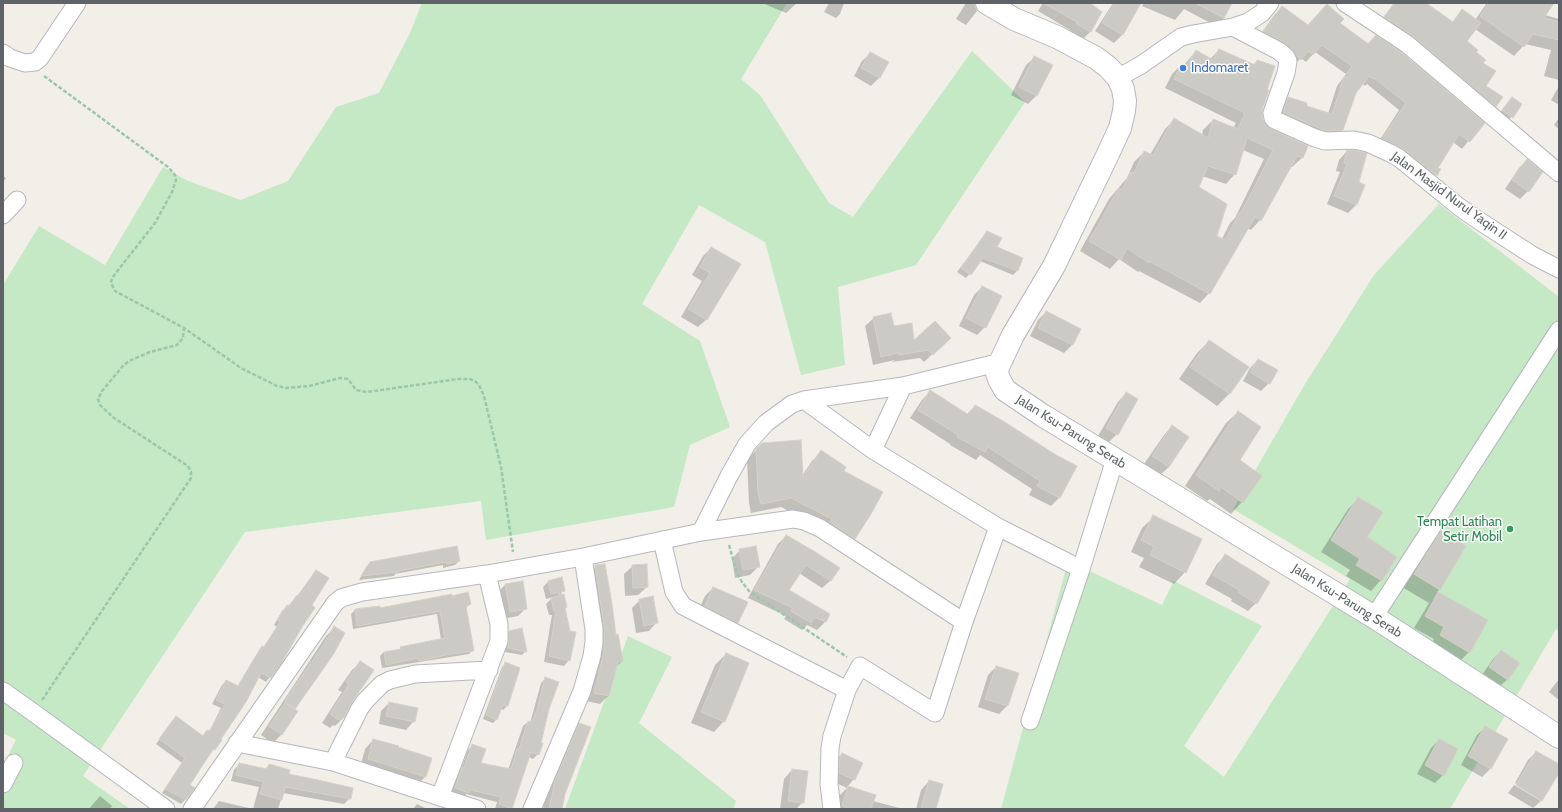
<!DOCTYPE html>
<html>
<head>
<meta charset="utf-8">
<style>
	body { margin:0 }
	#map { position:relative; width:1562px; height:812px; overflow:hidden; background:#f1efe8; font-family:Cabin,sans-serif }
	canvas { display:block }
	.frame { position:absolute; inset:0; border:4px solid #5f6368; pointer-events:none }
</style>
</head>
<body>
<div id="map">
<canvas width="1562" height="812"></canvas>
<div class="frame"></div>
</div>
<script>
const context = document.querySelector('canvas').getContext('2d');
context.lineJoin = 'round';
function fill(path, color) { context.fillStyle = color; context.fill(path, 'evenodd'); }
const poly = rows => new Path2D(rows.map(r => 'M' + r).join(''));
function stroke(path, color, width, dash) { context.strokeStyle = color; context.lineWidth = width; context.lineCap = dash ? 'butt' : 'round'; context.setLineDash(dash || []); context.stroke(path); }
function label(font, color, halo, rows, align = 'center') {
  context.font = font + ' Cabin,sans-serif'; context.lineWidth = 3; context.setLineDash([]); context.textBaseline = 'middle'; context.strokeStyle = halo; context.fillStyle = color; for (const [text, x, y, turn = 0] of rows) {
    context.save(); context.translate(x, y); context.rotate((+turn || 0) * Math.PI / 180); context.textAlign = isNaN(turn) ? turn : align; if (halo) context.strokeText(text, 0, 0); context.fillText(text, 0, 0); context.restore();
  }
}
const green = poly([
	[422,3,787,3,741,79,760,95,829,203,853,217,972,51,1025,102,916,265,838,287,845,365,801,375,765,242,699,205,642,304,700,341,730,427,690,445,674,507,486,540,481,501,245,532,83,776,130,809,3,809,3,765,16,740,3,733,3,285,39,226,105,265,163,167,188,181,241,200,288,181,336,107,379,93,410,33],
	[1439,204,1559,297,1559,631,1556,629,1450,809,1001,809,1068,561,1162,605,1174,581,1262,626,1184,746,1224,777,1350,579,1233,509,1305,384,1374,275],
	[628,636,672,657,639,723,736,801,733,809,565,809]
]);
const shadow = poly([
	[762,3,797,3,786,13],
	[829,3,844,3,840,14,836,18,824,12],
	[966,3,974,3,977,11,966,25,956,19],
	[1043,3,1089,3,1101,13,1090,32,1083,39,1070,31,1070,30,1038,11],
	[1113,3,1126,3,1136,9,1122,35,1114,43,1095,31],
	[1144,3,1230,3,1224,18,1216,26,1184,9,1175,20,1142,6],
	[1394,3,1424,3,1452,22,1462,11,1475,20,1487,3,1553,3,1545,15,1559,19,1559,80,1544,76,1551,50,1525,44,1514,56,1475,29,1466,42,1482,63,1484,86,1495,106,1489,112,1379,23],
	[1282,7,1308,26,1339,23,1483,123,1462,149,1453,142,1437,168,1439,169,1429,182,1376,146,1399,110,1367,84,1365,86,1362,83,1355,92,1342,130,1335,137,1276,120,1281,105,1289,98,1305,106,1328,114,1337,86,1346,74,1315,52,1306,62,1301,58,1293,66,1257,39,1275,14],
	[1219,50,1253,65,1257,61,1266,90,1261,110,1262,121,1270,130,1307,146,1302,158,1292,167,1290,167,1260,220,1251,230,1247,228,1209,293,1200,303,1139,271,1138,272,1119,259,1110,269,1080,251,1109,199,1127,178,1134,162,1144,152,1150,155,1165,129,1175,119,1202,135,1203,130,1213,120,1233,128,1236,123,1165,88,1172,74,1182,64,1184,65,1196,51,1210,59],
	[1243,150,1264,159,1235,218,1230,223,1222,239,1216,237,1197,187,1202,176,1226,184,1235,174],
	[871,53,887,63,879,78,871,86,854,76,862,61],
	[1035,57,1051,66,1036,96,1028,104,1011,95,1026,65],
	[1559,86,1559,105,1551,100],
	[1512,98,1521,105,1508,121,1499,114],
	[1559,118,1559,129,1554,125],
	[1347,151,1358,183,1364,185,1356,205,1348,213,1327,204,1340,172,1336,171,1339,160],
	[1527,160,1528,191,1520,199,1505,189,1519,168],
	[3,176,6,178,3,182],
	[987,232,996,248,1022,259,1017,271,1013,275,980,261,966,278,957,272],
	[711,248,739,264,707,319,698,327,681,317,702,281,692,275,703,256],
	[982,287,985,327,977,335,959,326,974,295],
	[1046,312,1080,329,1072,345,1064,353,1030,336,1038,320],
	[874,318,893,327,914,342,949,338,924,362,920,358,892,362,895,360,873,365,865,326],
	[1209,341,1230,393,1217,406,1179,379,1197,353],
	[1258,360,1269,383,1261,391,1243,381,1250,368],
	[930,391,966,415,975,406,1059,498,1051,506,1029,495,1032,489,980,455,976,460,950,445,950,444,910,418,922,400],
	[1126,393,1117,434,1109,442,1098,436,1118,402],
	[1238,412,1238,460,1261,476,1242,502,1231,514,1210,499,1207,501,1185,486,1226,423],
	[1172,426,1169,467,1160,475,1144,464,1164,435],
	[762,444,802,476,812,461,822,451,854,538,844,547,823,529,781,507,751,513,749,503,747,459],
	[1359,498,1365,538,1381,580,1371,591,1346,576,1350,570,1321,552,1348,509],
	[1154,517,1185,572,1174,584,1139,567,1144,558,1131,552,1142,528],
	[1441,533,1440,589,1437,592,1487,621,1469,652,1458,663,1429,647,1434,639,1414,628,1429,603,1402,587,1429,545],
	[786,536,838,568,830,581,822,588,799,573,788,590,829,615,825,622,817,630,807,625,802,630,784,619,786,616,748,598,778,544],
	[740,550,759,566,750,575,735,578,732,559],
	[1225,556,1256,603,1248,611,1231,601,1232,599,1205,584,1217,564],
	[459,561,455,565,443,568,443,565,395,574,394,576,359,580,366,567,370,563],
	[596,566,622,661,615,668,608,696,600,704,586,701,587,574],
	[633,566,647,587,638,595,625,596,624,574],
	[316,571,311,606,280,663,266,682,258,677,219,739,220,740,189,785,193,788,185,800,181,804,162,793,182,763,156,744,176,717,202,736,207,731,209,732,221,708,212,704,222,685,226,681,237,687,258,652,263,648,277,627,274,625,282,611,287,607,288,607,297,596],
	[548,582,564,590,560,594,564,609,569,660,564,666,544,662,552,615,549,615,546,604,553,597,546,599,543,587],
	[505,585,526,608,518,616,502,619,497,593],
	[713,588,738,623,729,631,697,614,705,596],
	[451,597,470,604,466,608,473,650,469,654,382,668,380,656,384,652,398,650,401,648,441,640,437,614,353,629,351,614,355,610,379,609],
	[640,600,657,622,649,631,636,633,632,608],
	[334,628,293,710,296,712,281,735,273,743,261,735,326,636],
	[510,632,526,651,522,655,505,652,506,636],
	[1501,651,1508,679,1499,687,1482,675,1493,659],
	[726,654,724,721,714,732,691,723,715,665],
	[361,662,351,702,343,718,335,726,333,725,330,728,322,723,342,692,338,690,352,670],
	[505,664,519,668,507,706,503,710,500,709,497,719,493,723,483,719,502,667],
	[996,667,1007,706,999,714,978,707,988,675],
	[546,678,538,754,533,759,529,757,511,808,495,809,497,802,466,794,464,797,451,792,458,773,461,769,468,750,472,746,480,764,508,770,523,726,528,722,530,723,532,716,541,683],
	[1559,679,1559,700,1549,692],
	[389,703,414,721,406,730,379,724,381,711],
	[580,724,561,809,543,809,547,789,572,732],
	[1486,727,1507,739,1490,769,1482,777,1461,765,1477,735],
	[373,740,431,759,425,777,417,785,360,768,365,749],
	[1439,740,1443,775,1435,783,1417,774,1431,748],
	[1536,752,1559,765,1559,771,1542,800,1533,808,1508,793,1514,785,1541,801,1541,799,1515,783,1528,760],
	[842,754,854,779,847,787,875,795,873,801,903,809,835,809,838,797,847,788,832,781,834,762],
	[239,764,264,770,269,765,288,775,350,798,344,804,283,793,278,809,213,809,219,801,253,809,259,787,231,781,234,770],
	[792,770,803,802,796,809,780,809,784,779],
	[929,781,935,809,916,809,921,790],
	[100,796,112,806,110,809,89,809],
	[417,804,427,809,413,809]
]);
const building = poly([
	[1043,3,1090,3,1102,12,1091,32,1076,24,1077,22,1043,3],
	[1114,3,1141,3,1123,35,1102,23,1114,3],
	[1195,3,1232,3,1224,18,1195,3],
	[1395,3,1426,3,1453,22,1462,9,1481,23,1467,41,1478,50,1476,52,1486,60,1483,63,1496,71,1486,86,1503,97,1496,107,1413,36,1384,17,1395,3],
	[1489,3,1554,3,1544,18,1559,22,1559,40,1533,34,1524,47,1480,16,1489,3],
	[1327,4,1344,19,1340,23,1368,44,1376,35,1401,52,1485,123,1470,142,1459,134,1438,168,1441,169,1437,176,1405,150,1382,139,1406,103,1374,78,1373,79,1369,76,1356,93,1343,130,1326,131,1283,113,1288,97,1307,103,1307,106,1332,114,1340,90,1343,90,1340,88,1344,77,1352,66,1322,45,1313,55,1308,51,1301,60,1285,43,1263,32,1282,6,1308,25,1327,4],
	[1219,49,1255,65,1257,60,1275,66,1267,90,1269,90,1262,110,1263,120,1271,129,1308,146,1303,158,1297,156,1261,221,1255,217,1210,294,1149,261,1149,263,1127,248,1121,260,1089,241,1119,188,1122,190,1131,172,1134,173,1144,151,1153,155,1174,118,1208,138,1213,119,1238,129,1245,113,1174,79,1182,63,1187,65,1196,50,1213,60,1219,49],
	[1247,138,1273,150,1241,213,1240,212,1225,240,1217,236,1227,204,1199,187,1208,166,1236,175,1247,138],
	[870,52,889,62,880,78,861,68,870,52],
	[1034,56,1053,65,1037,96,1019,87,1034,56],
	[1512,97,1522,104,1513,118,1502,110,1512,97],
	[1347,150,1353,150,1367,153,1359,182,1365,185,1357,205,1334,196,1347,164,1344,163,1347,150],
	[1527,159,1543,172,1529,192,1512,180,1527,159],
	[987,231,1002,238,997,247,1023,258,1018,271,983,258,971,275,961,268,987,231],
	[711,247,741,264,707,320,688,309,710,273,700,267,711,247],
	[982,286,1002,296,986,328,966,318,982,286],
	[1046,311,1081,329,1073,345,1038,328,1046,311],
	[891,313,894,326,912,323,914,340,935,321,951,338,933,355,929,350,898,355,901,352,881,357,873,317,891,313],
	[1209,340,1249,367,1230,394,1190,367,1209,340],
	[1258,359,1278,370,1270,384,1250,372,1258,359],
	[930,390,969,415,975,405,1003,421,1056,455,1077,466,1060,498,1037,486,1040,481,988,447,985,452,957,437,958,435,918,410,930,390],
	[1126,392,1138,399,1118,435,1106,428,1126,392],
	[1238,411,1261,427,1240,460,1262,476,1243,503,1221,487,1219,491,1196,475,1238,411],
	[1172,425,1189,437,1169,467,1152,456,1172,425],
	[801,440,803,477,821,450,846,467,844,471,883,492,871,514,855,539,830,522,832,519,791,498,761,504,758,493,756,449,762,443,801,440],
	[1358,497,1383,512,1367,537,1397,557,1382,581,1356,565,1360,559,1331,540,1358,497],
	[1153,515,1202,539,1186,573,1150,555,1154,547,1141,540,1153,515],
	[1441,531,1466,546,1440,590,1414,574,1441,531],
	[786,535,817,553,840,568,831,581,806,565,789,590,830,614,826,622,814,617,811,623,791,611,793,608,754,590,786,535],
	[457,546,460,561,447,564,446,562,398,571,398,572,361,576,370,562,457,546],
	[756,546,760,567,743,570,739,549,756,546],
	[1225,554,1270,582,1257,604,1238,592,1239,590,1213,575,1225,554],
	[605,564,612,604,616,635,618,634,623,661,618,662,609,696,594,693,604,651,604,627,595,565,605,564],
	[647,564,648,587,633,588,632,565,647,564],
	[316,570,329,578,312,605,315,608,302,627,281,664,271,678,261,673,246,702,221,739,222,740,215,750,213,749,190,785,195,788,186,800,165,789,185,758,159,739,176,716,203,736,207,730,210,731,225,704,216,700,226,680,238,686,262,646,264,647,280,622,277,620,287,605,289,606,297,595,298,596,316,570],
	[562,577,565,591,561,592,562,595,564,594,567,607,565,608,570,631,576,632,570,661,549,656,556,610,554,611,551,598,559,596,559,592,551,594,548,581,562,577],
	[523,581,527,609,510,612,505,584,523,581],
	[713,587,748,602,738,623,705,606,713,587],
	[468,592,471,604,466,606,474,651,450,654,419,661,418,658,386,665,384,652,401,649,400,647,445,638,440,611,357,626,355,609,380,606,380,608,452,594,452,596,468,592],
	[1438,592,1488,620,1470,653,1440,635,1444,627,1425,616,1438,592],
	[653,596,658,623,644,626,639,599,653,596],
	[334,626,345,633,333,655,295,709,285,702,286,699,326,641,334,626],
	[522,628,527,652,508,648,509,631,522,628],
	[1501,650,1520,663,1508,680,1489,667,1501,650],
	[726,653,749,663,725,722,701,712,726,653],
	[360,661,374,670,352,702,344,718,342,717,339,720,330,714,349,684,346,682,360,661],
	[505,662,520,668,508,706,503,705,497,720,486,715,505,662],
	[996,666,1019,673,1008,706,985,699,996,666],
	[545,677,559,682,549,709,541,743,543,743,539,755,531,752,512,809,499,804,501,797,470,790,469,793,455,788,462,767,464,768,472,744,486,749,481,763,511,769,517,749,519,749,528,721,532,722,537,710,545,677],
	[389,702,418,708,415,722,386,716,389,702],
	[285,703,298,711,282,735,269,726,285,703],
	[579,723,591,727,565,794,562,809,549,809,555,780,579,723],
	[1485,726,1508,739,1491,769,1468,756,1485,726],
	[373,739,399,746,398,747,432,758,426,777,368,759,373,739],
	[1439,739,1458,749,1444,776,1425,765,1439,739],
	[1536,751,1559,764,1559,773,1542,801,1516,785,1536,751],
	[842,753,863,763,855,780,839,773,840,757,842,753],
	[239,763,267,769,269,764,290,770,289,774,318,780,353,788,351,799,285,787,282,800,260,794,264,782,236,775,239,763],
	[792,769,808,771,804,803,788,801,792,769],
	[929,780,943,784,936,809,921,809,929,780],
	[848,786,876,795,871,809,851,809,842,806,848,786]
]);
const path = poly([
	[44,76,168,167,175,175,176,180,172,192,155,223,112,278,111,283,115,291,184,328,241,368,277,386,286,388,309,386,340,378,348,379,356,390,367,392,458,379,470,379,476,382,479,385,484,396,501,467,513,552],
	[729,545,737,573,742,582,749,591,847,657],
	[42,700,191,478,191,472,188,466,114,418,100,405,98,399,102,391,123,366,129,361,150,352,177,345,183,338,184,328]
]);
const minor = poly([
	[1345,3,1407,44,1559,173],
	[1233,27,1279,51,1286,57,1288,61,1286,73,1272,113,1273,118,1275,120,1315,138,1325,141,1354,140,1368,143,1390,153,1399,158,1458,206,1478,220,1532,255,1559,269],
	[3,53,10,58,25,63,35,62,40,58,77,3],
	[1118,78,1141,65,1181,37,1193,34,1233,27,1248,22,1262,13,1270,3],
	[3,215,17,200],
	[804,400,873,450,998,527],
	[873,450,903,386],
	[701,532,793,519,804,521,820,528,964,622],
	[662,540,674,592,683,606,847,690,832,736,830,748,829,784,832,809],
	[1374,617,1559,330],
	[847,690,860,666,935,713,964,622,998,527,1081,569,1115,459],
	[3,691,34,713,166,809],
	[1030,721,1081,569],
	[237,743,333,762,477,809],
	[333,762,360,708,366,700,382,684,390,680,415,674,489,670],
	[3,784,14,763],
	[440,797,499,641,499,624,487,574],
	[192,809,335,603,341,598,362,592,487,574,583,557,701,532,729,476,747,444,766,423,792,404,804,400,903,386,1001,362],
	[532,809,582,691,592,656,594,642,594,629,583,557]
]);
const tertiary = poly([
	[987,3,1014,19,1057,37,1096,58,1108,67,1118,78,1123,89,1125,101,1124,111,1120,128,1107,156,1054,266,1013,335,998,367,997,373,999,379,1005,390,1042,415,1374,617,1559,737]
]);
const markers = [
	[1183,68,4,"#3f7fe0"],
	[1510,529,4,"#2e9e5b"]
];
const shopNames = [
	["Indomaret",1191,68]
];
const streetNames = [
	["Jalan Masjid Nurul Yaqin II",1449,196,36],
	["Jalan Ksu-Parung Serab",1071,432,32],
	["Jalan Ksu-Parung Serab",1347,601,32]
];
const leisureNames = [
	["Tempat Latihan",1502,522],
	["Setir Mobil",1502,537]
];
fill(green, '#c5e8c5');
fill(shadow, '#0003');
fill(building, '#cccac5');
stroke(building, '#d6d1c6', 1);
stroke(minor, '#b5b8bc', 19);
stroke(tertiary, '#b5b8bc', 24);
stroke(path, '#9cc7a9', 2.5, [4, 2]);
stroke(minor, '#fff', 17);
stroke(tertiary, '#fff', 22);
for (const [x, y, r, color] of markers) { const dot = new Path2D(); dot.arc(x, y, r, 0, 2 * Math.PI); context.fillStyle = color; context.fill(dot); stroke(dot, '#fff', 1.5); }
label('13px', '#366cbe', '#fff', shopNames, 'left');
label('13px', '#5f6368', '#fff', streetNames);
label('13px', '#27864d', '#fff', leisureNames, 'right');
</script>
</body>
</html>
